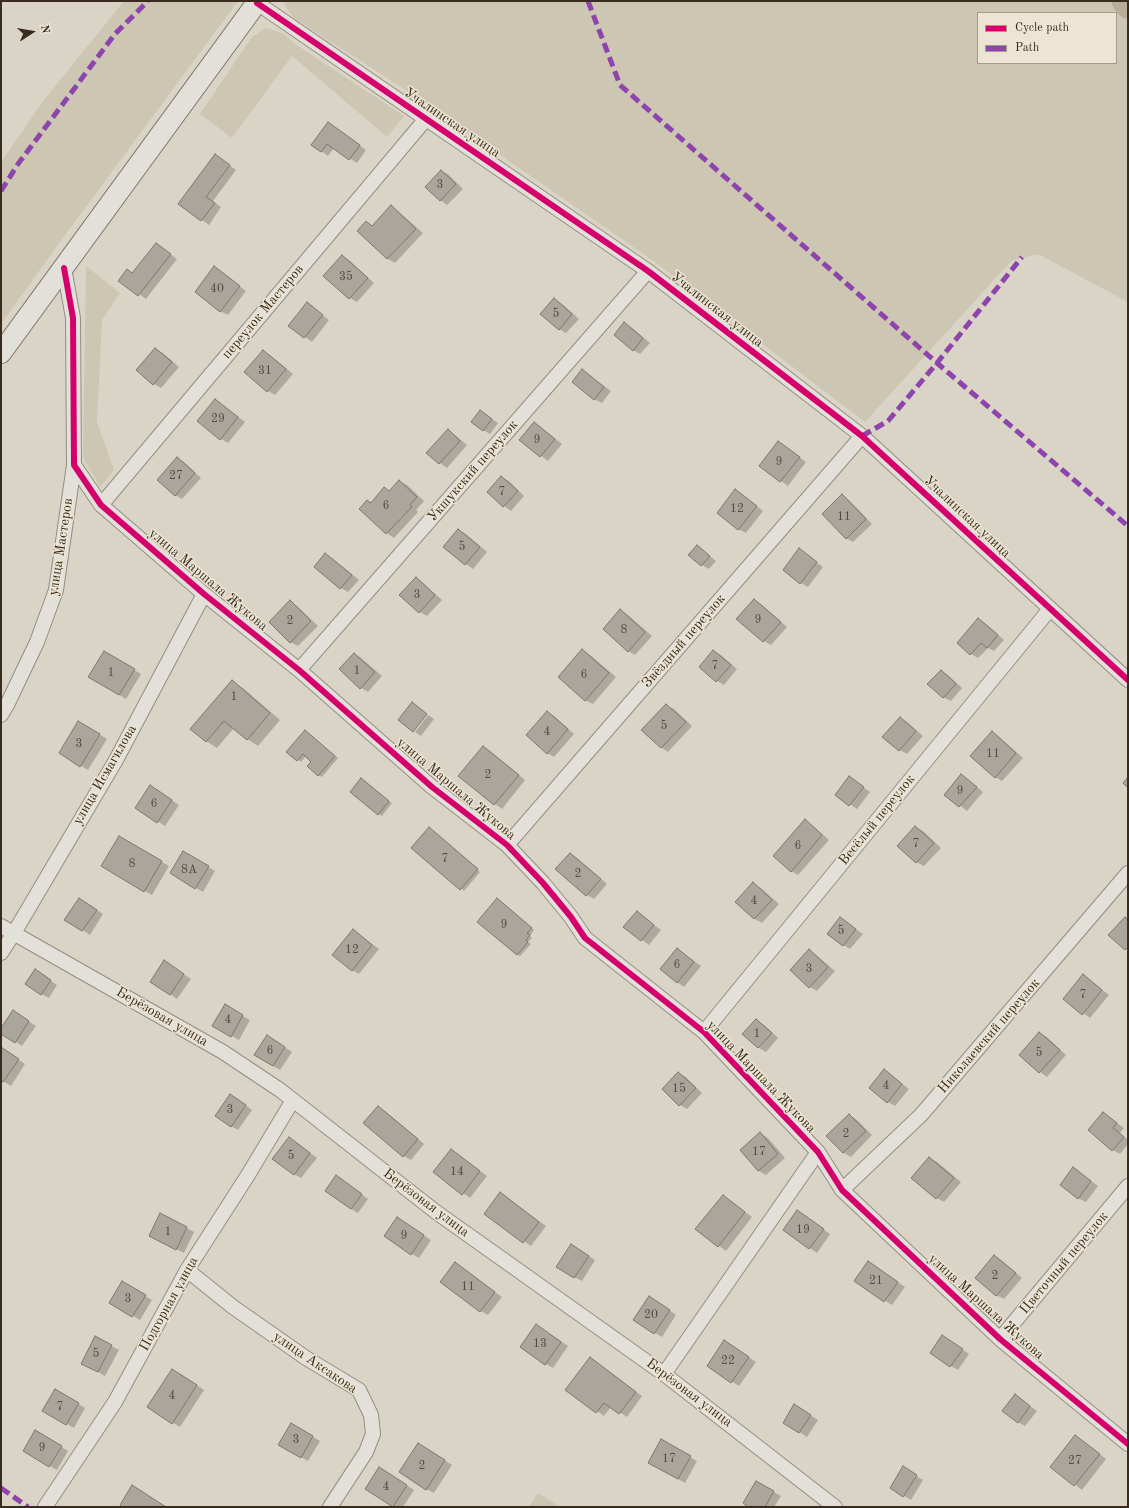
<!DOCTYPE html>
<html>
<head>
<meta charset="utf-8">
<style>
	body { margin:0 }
	#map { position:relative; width:1129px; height:1508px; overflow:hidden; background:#d9d4c5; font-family:"Old Standard TT",serif }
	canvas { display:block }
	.frame { position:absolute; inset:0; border:2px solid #392b1d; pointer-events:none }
	.legend { position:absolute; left:977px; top:12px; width:140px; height:52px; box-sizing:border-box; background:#ece5d4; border:1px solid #a49b8b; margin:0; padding:5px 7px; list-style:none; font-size:12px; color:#392b1d }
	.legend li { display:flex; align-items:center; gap:8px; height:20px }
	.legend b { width:20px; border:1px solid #a49b8b }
	.north { position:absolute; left:12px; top:12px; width:40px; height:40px; -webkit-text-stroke:3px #ece5d4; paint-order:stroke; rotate:78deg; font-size:11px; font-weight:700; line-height:16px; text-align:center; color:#392b1d }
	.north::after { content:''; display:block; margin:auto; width:14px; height:18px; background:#392b1d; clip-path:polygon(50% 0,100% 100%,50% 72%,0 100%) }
</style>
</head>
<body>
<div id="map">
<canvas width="1129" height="1508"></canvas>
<div class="frame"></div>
<ul class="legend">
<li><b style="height:5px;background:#d6006c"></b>Cycle path</li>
<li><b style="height:5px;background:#8e44ad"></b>Path</li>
</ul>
<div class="north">N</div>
</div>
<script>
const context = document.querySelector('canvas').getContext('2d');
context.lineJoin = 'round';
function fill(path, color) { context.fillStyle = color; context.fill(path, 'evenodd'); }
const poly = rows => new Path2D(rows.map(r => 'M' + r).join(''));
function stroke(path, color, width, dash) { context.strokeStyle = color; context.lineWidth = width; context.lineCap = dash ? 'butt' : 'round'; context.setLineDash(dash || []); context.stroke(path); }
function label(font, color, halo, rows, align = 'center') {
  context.font = font + ' "Old Standard TT",serif'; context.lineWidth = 3; context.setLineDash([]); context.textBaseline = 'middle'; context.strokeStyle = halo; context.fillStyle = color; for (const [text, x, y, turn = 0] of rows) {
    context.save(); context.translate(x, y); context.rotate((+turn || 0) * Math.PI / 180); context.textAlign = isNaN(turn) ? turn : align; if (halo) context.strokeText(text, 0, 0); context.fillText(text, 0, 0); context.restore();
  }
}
const green = poly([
	[124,1,238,1,57,246,1,324,1,162,44,100],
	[284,1,1128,1,1128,302,1038,254,1012,260,865,422,655,262,415,96,294,18,285,6],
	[978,13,1116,13,1116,63,978,63],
	[266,28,282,33,298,46,404,116,387,137,292,56,232,138,200,114,252,37],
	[86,266,120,293,102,320,97,422,114,470,100,487,83,457],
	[538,1493,560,1507,529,1507]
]);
const shadow = poly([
	[335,127,366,150,357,163,334,148,328,156,321,151],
	[222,160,236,170,213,201,221,207,209,225,180,204],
	[442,171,449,175,463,189,447,205,440,200],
	[391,206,398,211,423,233,395,263,388,259,358,231,366,222,373,226],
	[156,244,177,259,146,299,120,280,128,270,133,274],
	[342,256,349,260,374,283,357,302,350,298,325,276],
	[215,268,246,291,228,315,220,311],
	[554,299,561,303,579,319,566,333,559,329],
	[307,304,329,320,312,342,290,326],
	[625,324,632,328,650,343,640,354,633,350],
	[156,349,163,353,179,367,161,388,154,384],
	[263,351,270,355,293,374,275,395,268,391,245,372],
	[582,370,611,391,602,403,594,399],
	[216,400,245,422,228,443,221,439],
	[480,411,498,423,490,434,483,430],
	[535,423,562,444,548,461,521,440],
	[448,431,455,435,467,445,447,468,440,463,428,453],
	[779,442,806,462,788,486,761,466],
	[177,458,184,462,201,478,182,499,175,495],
	[502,477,509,481,524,496,511,511,504,506,488,492],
	[400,481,407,485,424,501,416,510,418,512,394,538,387,533,361,509,390,492],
	[736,490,763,511,746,533,738,529],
	[842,496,849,500,872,524,853,542,846,538],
	[459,530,466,534,487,552,473,569,466,564,445,547],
	[697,546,716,561,709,569,702,565],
	[799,550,823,567,808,587,801,583],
	[326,555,333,559,359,580,348,592,341,588,315,567],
	[416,578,423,583,442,600,427,616,420,612],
	[754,600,761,604,787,627,771,645,764,641,738,619],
	[290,601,297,606,318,626,298,646,290,642],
	[620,610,628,615,652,636,635,655,628,651],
	[979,619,986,624,1004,640,994,651,988,648,978,658,971,654,958,643],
	[582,650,590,655,616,677,593,704,585,700],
	[714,651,721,655,737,669,724,685,717,681],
	[104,652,141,674,126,699,89,676],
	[354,654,361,658,382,676,368,692,361,688],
	[941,671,948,675,962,688,951,701,943,697],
	[232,682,243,688,280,720,258,746,247,739,234,728,217,748,206,741],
	[666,705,674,709,692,726,668,752,661,747],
	[547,712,554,716,574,734,554,757,547,753],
	[428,715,434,719,421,736,415,732],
	[900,718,907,722,923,736,907,754,900,750],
	[79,722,107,739,88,770,60,753],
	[305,731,338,758,322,777,318,775,313,762,306,756,301,762,288,751],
	[992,732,999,737,1023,758,1002,781,995,777],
	[483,747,490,751,525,780,502,809,495,804,460,776],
	[962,775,983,792,967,811,945,794],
	[850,778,870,792,857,809,837,795],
	[364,781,392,803,382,816,379,814],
	[157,790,179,805,165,826,136,807],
	[805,821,812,825,829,840,798,875,791,871],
	[916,827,923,831,941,848,924,866,916,862],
	[432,831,480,872,464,891,413,848],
	[119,837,169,866,152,895,102,866],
	[183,852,215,871,203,892,171,873],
	[570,854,577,858,607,884,594,899,587,895,557,869],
	[753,884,761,888,779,904,762,923,755,919,737,902],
	[501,901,534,930,530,936,532,938,528,942,531,944,520,956,517,954],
	[86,903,103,914,90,935,66,919],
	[637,912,661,930,649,945,625,927],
	[840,918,863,934,850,949,843,945],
	[353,930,379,949,359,974,352,970],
	[678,949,701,966,684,987,677,982],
	[809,950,816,955,835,971,817,991,810,987],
	[171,966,191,979,177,999,170,994],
	[42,975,57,985,49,998,41,994],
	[1083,975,1109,995,1090,1018,1064,999],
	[225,1006,250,1020,239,1040,214,1026],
	[20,1016,36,1026,22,1046,1,1032,1,1030],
	[756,1020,763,1024,778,1038,766,1052,759,1048,744,1034],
	[1040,1033,1047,1037,1066,1055,1047,1077,1040,1072,1020,1055],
	[274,1040,292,1052,280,1070,273,1066],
	[1,1048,25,1064,11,1086,1,1080],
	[885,1070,909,1089,895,1106,888,1102],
	[679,1073,686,1077,702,1093,687,1109,680,1105,663,1089],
	[237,1099,252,1110,238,1130,231,1126],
	[378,1107,385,1111,424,1144,411,1160,404,1156],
	[1103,1113,1124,1128,1120,1133,1128,1140,1128,1144,1120,1154,1113,1150],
	[849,1115,856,1119,872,1135,851,1157,844,1153,828,1136],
	[760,1133,768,1138,785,1158,766,1175,759,1171,741,1150],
	[296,1142,317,1158,301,1178,294,1174],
	[451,1150,487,1176,470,1198,434,1172],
	[929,1158,937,1162,961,1182,944,1202,937,1198,913,1178],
	[1074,1169,1098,1186,1086,1202,1078,1198],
	[344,1181,368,1199,358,1213,351,1209],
	[723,1196,752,1217,726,1251,697,1229],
	[507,1198,546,1226,531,1246,485,1214],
	[798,1211,830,1234,817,1253,784,1230],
	[161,1214,194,1232,184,1253,157,1240],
	[404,1222,431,1240,419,1258,412,1254],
	[579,1249,595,1260,582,1281,574,1277],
	[995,1256,1002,1261,1022,1278,1004,1299,996,1295],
	[868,1262,905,1287,892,1305,855,1281],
	[455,1264,502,1297,488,1315,481,1311],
	[123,1283,152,1300,140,1320,111,1303],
	[656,1301,676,1315,662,1337,634,1320],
	[543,1329,568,1346,553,1368,546,1364],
	[725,1341,756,1362,739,1386,708,1366],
	[950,1341,969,1354,958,1370,951,1366],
	[111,1346,119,1350,105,1376,89,1367],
	[597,1363,642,1396,627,1417,611,1407,604,1416,567,1389],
	[180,1374,204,1390,180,1427,173,1423],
	[55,1390,85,1408,74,1428,43,1410],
	[1022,1400,1037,1411,1025,1426,1018,1422],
	[802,1410,818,1420,807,1437,784,1422],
	[291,1424,320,1441,308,1461,279,1444],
	[35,1431,68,1451,57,1470,24,1451],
	[1076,1436,1106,1459,1082,1490,1051,1467],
	[661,1441,697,1461,685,1483,649,1463],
	[425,1448,452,1465,434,1493,426,1489],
	[903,1468,923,1480,911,1500,891,1488],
	[386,1472,414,1490,403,1507,396,1507,366,1488],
	[756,1482,781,1496,774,1507,750,1507]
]);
const river = poly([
	[1125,1,1128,5]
]);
const building = poly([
	[328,122,360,145,349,160,327,144,321,152,311,145,328,122],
	[215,154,230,165,206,197,215,203,201,221,178,204,215,154],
	[441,170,456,184,440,201,425,187,441,170],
	[391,205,416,229,387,259,357,231,366,221,372,226,391,205],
	[156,243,171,254,138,296,118,281,127,269,132,273,156,243],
	[342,255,368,278,349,299,323,276,342,255],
	[214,266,240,286,220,312,195,292,214,266],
	[554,298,572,314,559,330,540,314,554,298],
	[307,302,323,315,304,338,288,326,307,302],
	[624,322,643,338,633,351,614,335,624,322],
	[155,348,172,362,153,385,136,370,155,348],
	[263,350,286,369,267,392,244,372,263,350],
	[582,369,604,387,594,400,572,382,582,369],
	[215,399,238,417,220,440,197,421,215,399],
	[480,410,492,419,483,431,471,422,480,410],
	[534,422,555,439,540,457,519,440,534,422],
	[448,429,460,441,439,464,426,453,448,429],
	[778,441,800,457,780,482,759,466,778,441],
	[177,457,195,473,175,496,157,480,177,457],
	[501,476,518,491,503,507,487,492,501,476],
	[399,480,417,497,410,505,412,507,386,534,359,509,367,500,371,503,384,487,389,491,399,480],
	[735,489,757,506,738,530,717,513,735,489],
	[842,494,866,519,846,539,822,514,842,494],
	[458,529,480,547,465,565,443,547,458,529],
	[697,545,710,556,701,566,688,555,697,545],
	[799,548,817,562,800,584,783,570,799,548],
	[325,553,352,575,340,589,314,567,325,553],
	[416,577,435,595,419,613,399,595,416,577],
	[754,599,781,622,763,642,736,619,754,599],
	[290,600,311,621,290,643,269,622,290,600],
	[620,609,645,632,628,652,603,629,620,609],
	[978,618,998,635,987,648,981,643,970,655,957,643,978,618],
	[582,649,609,673,585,701,558,677,582,649],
	[713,650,731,665,716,682,699,667,713,650],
	[104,651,135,669,119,695,88,677,104,651],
	[354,653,375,672,360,689,339,669,354,653],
	[941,670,956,684,943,698,927,684,941,670],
	[232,680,270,713,247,740,224,721,206,742,190,729,232,680],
	[412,702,427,714,413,732,398,720,412,702],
	[666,704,686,722,661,748,641,730,666,704],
	[547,711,568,729,547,754,526,735,547,711],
	[900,717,916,731,899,751,882,737,900,717],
	[78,721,100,734,80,767,59,753,78,721],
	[305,730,335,756,318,776,307,766,311,762,303,754,297,761,286,752,305,730],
	[992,731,1016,753,995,778,970,756,992,731],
	[483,746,519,775,494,805,458,776,483,746],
	[961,774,977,787,959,807,944,795,961,774],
	[849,776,864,787,849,806,835,795,849,776],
	[1128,777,1128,788,1123,783,1128,777],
	[361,778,389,801,378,815,350,792,361,778],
	[150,785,172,800,157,823,135,808,150,785],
	[805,819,822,835,791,872,773,856,805,819],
	[915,826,934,843,916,863,897,846,915,826],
	[429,827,478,869,460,890,411,848,429,827],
	[119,836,162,861,144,892,101,866,119,836],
	[183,851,209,866,195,889,170,873,183,851],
	[570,853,601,879,586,896,555,869,570,853],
	[753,882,772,900,754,919,735,902,753,882],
	[79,898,97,910,82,931,64,920,79,898],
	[497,898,532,928,527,933,530,935,526,940,528,942,517,955,477,922,497,898],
	[637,911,654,925,641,941,623,927,637,911],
	[840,917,856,929,843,946,827,934,840,917],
	[1125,917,1128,920,1128,947,1125,950,1108,935,1125,917],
	[353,929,372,945,352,971,332,955,353,929],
	[677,948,694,962,677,983,660,969,677,948],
	[809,949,828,967,809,988,790,970,809,949],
	[164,960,184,974,170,995,150,982,164,960],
	[35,969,51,980,41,995,25,984,35,969],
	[1083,974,1102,990,1082,1015,1063,999,1083,974],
	[225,1004,243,1015,231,1037,212,1026,225,1004],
	[13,1010,29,1021,15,1043,1,1034,1,1028,13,1010],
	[756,1019,772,1033,758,1048,742,1034,756,1019],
	[1039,1032,1060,1050,1039,1073,1019,1055,1039,1032],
	[267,1035,285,1047,273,1066,254,1055,267,1035],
	[1,1047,19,1059,3,1082,1,1081,1,1047],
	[884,1069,902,1084,887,1103,869,1088,884,1069],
	[678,1072,696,1088,679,1106,662,1089,678,1072],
	[230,1094,246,1105,231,1127,215,1116,230,1094],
	[378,1106,418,1139,403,1157,363,1123,378,1106],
	[1103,1112,1117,1123,1113,1128,1124,1137,1112,1151,1088,1130,1103,1112],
	[849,1114,866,1131,843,1153,826,1136,849,1114],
	[760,1132,778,1154,758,1171,740,1150,760,1132],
	[289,1137,310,1153,294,1175,272,1159,289,1137],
	[451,1149,480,1171,462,1195,433,1172,451,1149],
	[929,1157,954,1178,936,1199,911,1178,929,1157],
	[1073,1167,1091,1181,1078,1199,1060,1185,1073,1167],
	[336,1175,362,1194,351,1209,325,1191,336,1175],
	[500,1192,539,1222,523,1243,484,1214,500,1192],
	[723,1195,745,1212,718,1247,695,1229,723,1195],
	[797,1210,824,1229,809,1249,783,1230,797,1210],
	[160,1213,187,1227,176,1250,149,1236,160,1213],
	[397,1217,424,1235,411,1255,384,1236,397,1217],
	[571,1244,589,1256,574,1278,556,1267,571,1244],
	[994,1255,1016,1273,996,1296,975,1278,994,1255],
	[868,1261,898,1282,884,1302,854,1281,868,1261],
	[455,1262,495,1292,480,1312,440,1282,455,1262],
	[122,1281,146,1295,132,1317,109,1303,122,1281],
	[649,1296,670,1310,654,1334,633,1320,649,1296],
	[536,1324,561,1342,545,1365,520,1347,536,1324],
	[942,1335,963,1349,950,1367,930,1353,942,1335],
	[95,1336,112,1345,98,1372,81,1364,95,1336],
	[724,1340,749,1357,731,1383,707,1366,724,1340],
	[590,1357,636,1392,619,1414,604,1403,596,1413,565,1390,590,1357],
	[172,1369,197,1385,172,1424,147,1407,172,1369],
	[55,1389,79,1403,66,1425,42,1411,55,1389],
	[1015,1394,1030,1406,1018,1423,1002,1411,1015,1394],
	[794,1404,811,1415,799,1433,783,1423,794,1404],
	[291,1423,313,1436,301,1458,278,1445,291,1423],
	[35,1430,62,1446,49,1467,23,1451,35,1430],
	[1075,1435,1100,1454,1074,1486,1050,1467,1075,1435],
	[661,1439,691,1456,678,1479,648,1463,661,1439],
	[418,1443,445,1460,426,1490,399,1472,418,1443],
	[903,1466,917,1475,903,1497,890,1488,903,1466],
	[379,1467,407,1485,393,1507,365,1489,379,1467],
	[756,1481,774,1491,765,1507,748,1507,743,1503,756,1481],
	[132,1485,166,1507,122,1507,120,1505,132,1485]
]);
const street = poly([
	[257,3,648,271,862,436,1128,680],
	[64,268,73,318,74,465,101,505,204,594,299,670,432,787,507,845,543,883,571,917,585,938,704,1032,818,1152,842,1190,1000,1339,1128,1444],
	[101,505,425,120],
	[299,670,648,271],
	[1,715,7,705,37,642,56,590,74,465],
	[507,845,862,436],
	[1,926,223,1052,280,1090,436,1212,664,1374,835,1507],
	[1,953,14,933,116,760,204,594],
	[704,1032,1050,609],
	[842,1190,921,1115,1128,873],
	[187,1270,233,1307,306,1358,359,1390,371,1415,373,1434,366,1452,330,1507],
	[1000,1339,1128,1186],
	[664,1374,818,1152],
	[45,1507,115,1402,187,1270,248,1175,293,1100]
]);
const secondary = poly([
	[1,353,258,1]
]);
const quiet = poly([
	[588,1,620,85,937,363,1128,526],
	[1,191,18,164,115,34,148,1],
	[862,436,888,421,937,363,1022,257],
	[1,1488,28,1507]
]);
const cycleway = poly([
	[257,3,648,271,862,436,1128,680],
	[64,268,73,318,74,465,101,505,204,594,299,670,432,787,507,845,543,883,571,917,585,938,704,1032,818,1152,842,1190,1000,1339,1128,1444]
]);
const numberNames = [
	["3",440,185],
	["35",346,277],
	["40",217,289],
	["5",556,314],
	["31",265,371],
	["29",218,419],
	["9",537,440],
	["9",779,462],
	["27",176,476],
	["7",502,492],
	["6",386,506],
	["12",737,509],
	["11",844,517],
	["5",462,547],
	["3",417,595],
	["9",758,620],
	["2",290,621],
	["8",624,630],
	["7",715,666],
	["1",357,671],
	["1",111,673],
	["6",584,675],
	["1",234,697],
	["5",664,726],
	["4",547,732],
	["3",79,744],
	["11",993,754],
	["2",488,775],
	["9",960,791],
	["6",154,804],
	["7",916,844],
	["6",798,846],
	["7",445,859],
	["8",132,864],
	["8А",189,870],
	["2",578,874],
	["4",754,901],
	["9",504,925],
	["5",841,931],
	["12",352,950],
	["6",677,965],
	["3",809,969],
	["7",1083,995],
	["4",228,1020],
	["1",757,1034],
	["6",270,1051],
	["5",1039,1053],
	["4",886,1086],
	["15",679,1089],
	["3",230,1110],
	["2",846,1134],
	["17",759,1152],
	["5",291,1156],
	["14",457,1172],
	["19",803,1230],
	["1",168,1232],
	["9",404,1236],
	["2",995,1276],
	["21",876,1281],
	["11",468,1287],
	["3",128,1299],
	["20",651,1315],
	["13",540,1344],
	["5",96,1354],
	["22",728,1361],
	["4",172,1396],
	["7",60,1407],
	["3",296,1440],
	["9",42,1448],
	["17",669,1459],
	["27",1075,1461],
	["2",422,1466],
	["4",386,1487]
];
const streetNames = [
	["Учалинская улица",452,123,34],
	["Учалинская улица",717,310,38],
	["переулок Мастеров",263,312,-50],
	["Укшукский переулок",473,471,-49],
	["Учалинская улица",967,517,43],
	["улица Мастеров",61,547,-81],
	["улица Маршала Жукова",208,580,40],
	["Звёздный переулок",684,641,-49],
	["улица Исмагилова",105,775,-60],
	["улица Маршала Жукова",456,789,40],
	["Весёлый переулок",877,820,-51],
	["Берёзовая улица",162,1017,30],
	["Николаевский переулок",989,1036,-49],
	["улица Маршала Жукова",761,1077,46],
	["Берёзовая улица",426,1203,37],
	["Цветочный переулок",1064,1263,-50],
	["Подгорная улица",169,1304,-61],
	["улица Маршала Жукова",986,1307,42],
	["улица Аксакова",315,1363,34],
	["Берёзовая улица",689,1393,37]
];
fill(green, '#cdc6b2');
fill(shadow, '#0003');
stroke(river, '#b7ae9a', 27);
fill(building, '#aba69c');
stroke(building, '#7c776e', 1);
stroke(street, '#938e84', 16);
stroke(secondary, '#7c776e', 22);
stroke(street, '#e2e0d9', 14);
stroke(secondary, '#e2e0d9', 20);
stroke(quiet, '#8e44ad', 5, [10, 5]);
stroke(cycleway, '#d6006c', 6);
label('12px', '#564a3d', null, numberNames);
label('14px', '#392b1d', '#ece5d4', streetNames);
</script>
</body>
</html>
